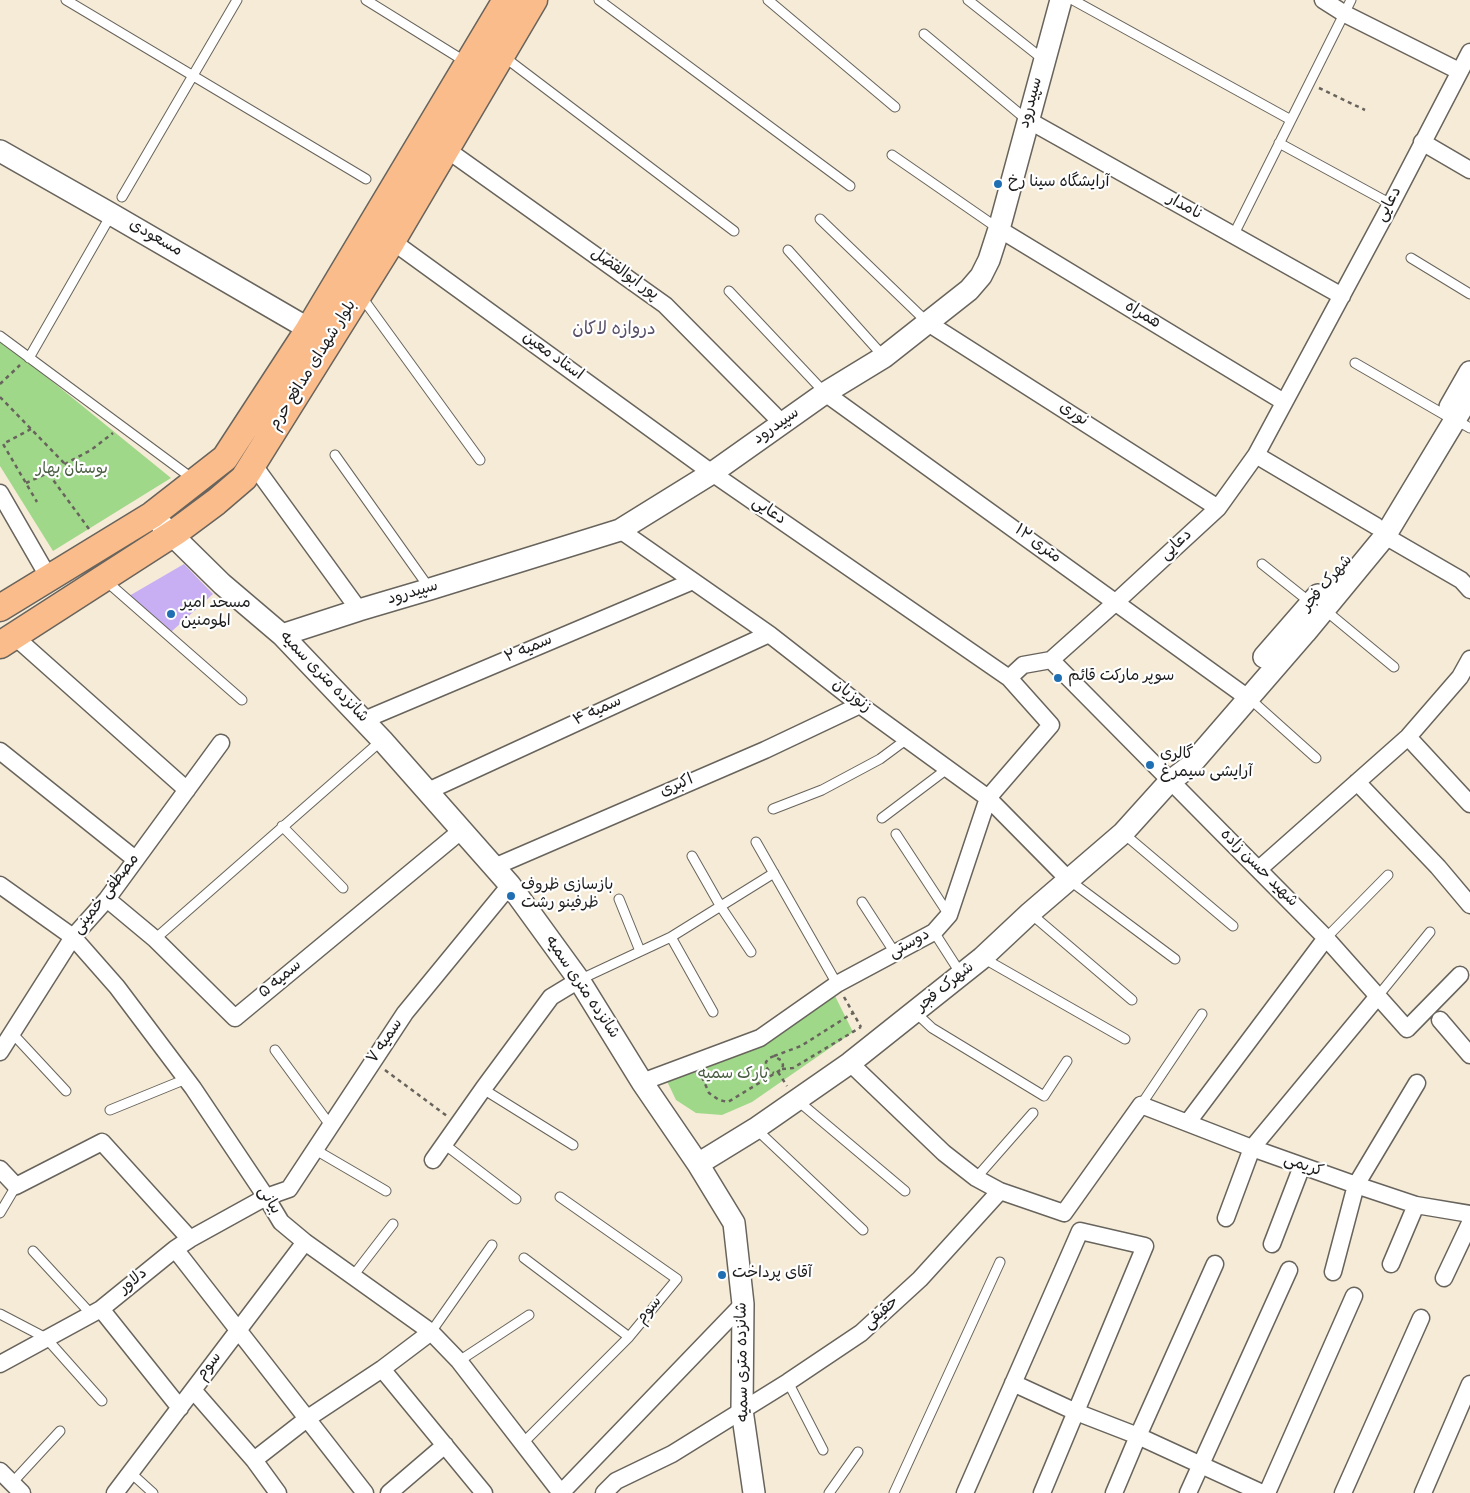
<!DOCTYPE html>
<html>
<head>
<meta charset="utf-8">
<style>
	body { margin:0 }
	canvas { display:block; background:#f5ebd6 }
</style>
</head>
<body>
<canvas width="1470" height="1493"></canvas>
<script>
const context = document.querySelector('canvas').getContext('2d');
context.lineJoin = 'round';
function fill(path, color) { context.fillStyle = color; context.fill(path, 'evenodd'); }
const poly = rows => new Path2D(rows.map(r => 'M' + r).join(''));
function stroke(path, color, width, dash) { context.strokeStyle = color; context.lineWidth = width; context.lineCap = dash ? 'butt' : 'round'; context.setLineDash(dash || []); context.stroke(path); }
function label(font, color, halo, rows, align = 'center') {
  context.font = font + ' "Gochi Hand","Playpen Sans Arabic",sans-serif'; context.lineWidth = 4.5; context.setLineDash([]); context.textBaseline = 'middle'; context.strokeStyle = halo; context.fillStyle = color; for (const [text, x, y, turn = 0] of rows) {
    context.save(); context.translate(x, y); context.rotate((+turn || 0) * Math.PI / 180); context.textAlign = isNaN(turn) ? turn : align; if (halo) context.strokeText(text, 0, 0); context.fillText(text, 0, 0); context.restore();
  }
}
const green = poly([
	[0,339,171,478,53,551,0,466],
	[833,992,853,1032,752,1102,722,1115,696,1113,676,1100,665,1077,770,1028]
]);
const building = poly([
	[184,564,213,594,171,632,129,596]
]);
const path = poly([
	[1319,88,1365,110],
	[0,384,20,365],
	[0,397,65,464],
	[31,429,3,444,37,502],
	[26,483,48,473],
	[89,529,48,473,91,450,113,433],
	[844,997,861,1027],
	[774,1056,801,1046,853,1013],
	[782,1069,793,1068,861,1027],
	[385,1070,447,1116],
	[778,1072,787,1086],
	[702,1077,709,1093,719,1100,728,1102,782,1069,783,1065,782,1061,774,1056,769,1058,766,1062,766,1067,769,1071,774,1073]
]);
const service = poly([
	[66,0,366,179],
	[366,0,466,62],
	[599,0,850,186],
	[768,0,895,107],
	[968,0,1044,60],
	[1073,0,1291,120],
	[924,34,1027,120],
	[503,56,734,231],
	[1279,143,1391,204],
	[892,155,999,229],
	[122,197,237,0],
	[820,219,928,323],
	[1233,236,1351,0],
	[788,250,884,357],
	[1411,258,1470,294],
	[729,291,825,393],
	[361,296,480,460],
	[0,336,193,479],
	[29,358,111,215],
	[1355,363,1445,415],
	[1456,420,1470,428],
	[335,455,430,589],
	[1262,564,1311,603],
	[105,580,242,700],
	[1325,610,1394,667],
	[1249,698,1316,758],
	[773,809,822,790,880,759,907,739],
	[882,818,947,769],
	[282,826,343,888],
	[1123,833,1233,926],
	[896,834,949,915],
	[756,842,837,984],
	[692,856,721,907,751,952],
	[1069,880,1175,959],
	[619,899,640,951],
	[862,902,895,953],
	[1030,913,1132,1000],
	[934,932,961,974],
	[671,937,713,1012],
	[1326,938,1388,875],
	[155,939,382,740],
	[983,958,1125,1039],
	[579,980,671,937,774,873],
	[1378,996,1430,932],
	[915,1012,932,1028,1044,1096,1067,1061],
	[13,1034,66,1091],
	[275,1050,330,1125],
	[483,1089,573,1145],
	[797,1100,905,1191],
	[1141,1105,1202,1014],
	[110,1110,186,1079],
	[756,1129,863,1230],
	[444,1144,516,1199],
	[314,1149,386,1191],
	[976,1178,1033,1113],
	[0,1213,16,1186],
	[33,1251,91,1314],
	[524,1258,629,1337],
	[353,1276,393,1224],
	[0,1314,46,1338,102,1401],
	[431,1332,492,1245],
	[459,1361,529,1315],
	[788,1382,823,1450],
	[522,1444,629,1337,677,1279,560,1197],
	[131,1473,153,1493],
	[12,1483,60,1431],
	[829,1493,858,1452],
	[894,1493,1000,1262]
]);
const minor = poly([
	[1323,0,1345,14,1459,71],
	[1028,120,1342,296],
	[1422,142,1470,170],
	[446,149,665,305,782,423],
	[999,229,1284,402],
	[392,241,712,473,1009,678,1023,665,1051,660,1116,602,1218,508,1256,455,1391,204,1470,52],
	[928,323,1218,508],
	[825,393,1248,698],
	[1256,455,1376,526],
	[253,464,359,610],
	[0,493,49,578],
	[620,530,769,634,860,705,988,798,1069,880],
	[1385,536,1461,580,1470,590],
	[14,636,187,790],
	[1051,660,1326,938,1407,1029,1460,975],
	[364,720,693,581],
	[1408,737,1470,804],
	[0,751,135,859],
	[1357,782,1438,867,1470,905],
	[428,791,769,634],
	[494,867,765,750,860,705],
	[1259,869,1408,737,1460,677,1470,659],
	[0,885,73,937,117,987,193,1088,266,1197,281,1222,305,1242,431,1332,459,1361,561,1493],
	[107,899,155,939,235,1018,462,830],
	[1440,1020,1470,1055],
	[0,1052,73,937,107,899,221,743],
	[850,1063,944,1153,976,1178,1000,1191,1064,1213,1141,1105,1252,1148,1356,1185,1416,1205,1470,1214],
	[642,1082,760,1038,837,984,934,932,949,915,988,798,1051,725,1009,678],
	[1188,1122,1326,938],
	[433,1160,483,1089,551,997,579,980],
	[0,1169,16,1186,102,1142,190,1239],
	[1226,1218,1252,1148,1378,996],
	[1272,1244,1302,1166],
	[175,1249,365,1493],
	[1391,1264,1416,1205],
	[1333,1272,1356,1185,1417,1083],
	[1444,1278,1470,1223],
	[101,1309,180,1408],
	[0,1364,101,1309,175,1249,190,1239,266,1197,289,1189,405,1013,510,885],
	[382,1369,484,1493],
	[1013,1383,1076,1412,1138,1436,1262,1493],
	[193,1390,254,1460,278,1493],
	[254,1460,308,1418,382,1369,431,1332],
	[0,1471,22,1493],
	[115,1493,305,1242],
	[389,1493,445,1445],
	[561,1493,743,1304],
	[604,1493,616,1481,672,1454,788,1382,861,1333,920,1279,1000,1191],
	[965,1493,1080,1231,1145,1246,1042,1493],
	[1114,1493,1138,1436,1215,1264],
	[1188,1493,1289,1270],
	[1267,1493,1354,1296],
	[1343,1493,1421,1318],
	[1423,1493,1470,1384]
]);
const tertiary = poly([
	[0,151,111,214,309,329],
	[1450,407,1470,372],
	[161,524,222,584,282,635,382,740,510,885,579,980,642,1082,698,1164,734,1223,743,1304,742,1410,754,1493],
	[282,635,359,610,430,589,620,530,712,473,825,393,884,357,969,290,981,276,989,260,999,229,1061,0],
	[1264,657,1318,595],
	[698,1164,755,1129,850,1063,982,958,1030,913,1123,833,1169,782,1189,767,1305,633,1385,536,1470,395]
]);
const primary = poly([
	[0,608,152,515,225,458,309,329,506,0],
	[0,645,177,531,216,502,244,478,392,241,534,0]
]);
const markers = [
	[998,184,5,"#1f6fb2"],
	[171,614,5,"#1f6fb2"],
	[1058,678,5,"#1f6fb2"],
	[1150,765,5,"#1f6fb2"],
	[511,896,5,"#1f6fb2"],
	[722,1275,5,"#1f6fb2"]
];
const streetNames = [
	["سپیدرود",1032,103,-75],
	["دعایی",1390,205,-62],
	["نامدار",1184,208,29],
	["مسعودی",155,239,30],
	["پور ابوالفضل",624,275,35],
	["همراه",1142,316,31],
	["استاد معین",552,357,36],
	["بلوار شهدای مدافع حرم",314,366,-58],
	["نوری",1073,415,33],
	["سپیدرود",777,427,-35],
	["دعایی",768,512,34],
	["۱۲ متری",1037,545,36],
	["دعایی",1177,546,-43],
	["شهرک فجر",1328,584,-49],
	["سپیدرود",413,594,-16],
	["سمیه ۲",529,650,-23],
	["شانزده متری سمیه",323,678,46],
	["زنوزیان",851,697,37],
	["سمیه ۴",598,712,-25],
	["اکبری",677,787,-23],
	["شهید حسن زاده",1258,869,45],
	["مصطفی خمینی",107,895,-52],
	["دوستی",910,945,-29],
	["سمیه ۵",281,980,-40],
	["شانزده متری سمیه",581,988,56],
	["شهرک فجر",946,988,-39],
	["سمیه ۷",386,1042,-56],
	["کریمی",1303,1167,20],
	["بیانی",268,1201,58],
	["دلاور",134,1282,-39],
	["سوم",650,1311,-51],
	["حقیقی",882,1314,-42],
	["شانزده متری سمیه",744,1362,-91],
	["سوم",210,1367,-53]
];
const poiNames = [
	["آرایشگاه سینا رخ",1008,184],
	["مسحد امیر",181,605],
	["المومنین",181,623],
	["سوپر مارکت قائم",1068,678],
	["گالری",1160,756],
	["آرایشی سیمرغ",1160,774],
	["بازسازی ظروف",521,887],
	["ظرفینو رشت",521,905],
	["آقای پرداخت",732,1275]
];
const parkNames = [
	["بوستان بهار",72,471],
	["پارک سمیه",733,1076]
];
const neighbourhoodNames = [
	["دروازه لاکان",614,331]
];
fill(green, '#a0d88a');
fill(building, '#c8aff4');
stroke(service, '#68645d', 11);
stroke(minor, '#68645d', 19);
stroke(tertiary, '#68645d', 24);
stroke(primary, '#68645d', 29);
stroke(path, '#68645d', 2.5, [4, 4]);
stroke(service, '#fff', 9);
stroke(minor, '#fff', 16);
stroke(tertiary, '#fff', 21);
stroke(primary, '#fabc8b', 26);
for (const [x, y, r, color] of markers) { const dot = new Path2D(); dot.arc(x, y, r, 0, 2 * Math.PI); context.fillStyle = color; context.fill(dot); stroke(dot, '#fff', 2); }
label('16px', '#1c1c1c', '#fff', streetNames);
label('16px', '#1c1c1c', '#fff', poiNames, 'left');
label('16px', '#4a5e42', '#fff', parkNames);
label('18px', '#584f68', '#fff', neighbourhoodNames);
</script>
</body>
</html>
